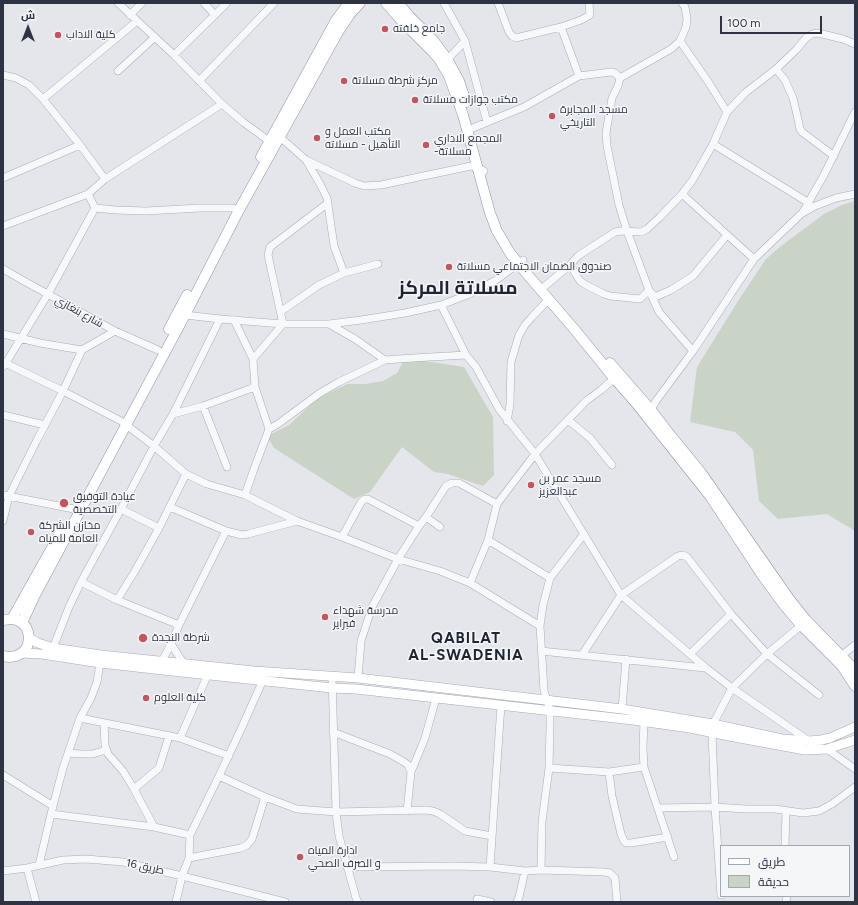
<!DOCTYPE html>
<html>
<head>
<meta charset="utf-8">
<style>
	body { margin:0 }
	#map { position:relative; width:858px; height:905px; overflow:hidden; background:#e4e6eb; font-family:Figtree,Cairo,sans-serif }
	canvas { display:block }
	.frame { position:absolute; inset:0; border:4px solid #2d3343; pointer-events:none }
	.legend { position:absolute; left:720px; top:845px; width:130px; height:52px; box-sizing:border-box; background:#f4f6f8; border:1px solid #a4a8b0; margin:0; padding:5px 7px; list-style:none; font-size:12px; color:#2d3343 }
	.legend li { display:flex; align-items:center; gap:8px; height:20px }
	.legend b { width:20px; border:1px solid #a4a8b0 }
	.north { position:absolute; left:8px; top:8px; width:40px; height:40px; -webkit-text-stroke:3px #f4f6f8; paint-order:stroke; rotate:0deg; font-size:11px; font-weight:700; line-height:16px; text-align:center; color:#2d3343 }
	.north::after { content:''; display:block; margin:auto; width:14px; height:18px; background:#2d3343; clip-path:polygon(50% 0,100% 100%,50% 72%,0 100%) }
	.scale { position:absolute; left:720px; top:16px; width:102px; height:18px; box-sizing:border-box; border:2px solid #2d3343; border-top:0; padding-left:5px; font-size:12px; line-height:14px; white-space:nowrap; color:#2d3343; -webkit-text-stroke:3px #f4f6f8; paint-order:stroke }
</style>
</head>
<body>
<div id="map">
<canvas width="858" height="905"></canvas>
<div class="frame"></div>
<ul class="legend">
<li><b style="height:5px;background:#fff"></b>طريق</li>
<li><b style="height:11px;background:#c9d4c6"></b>حديقة</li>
</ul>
<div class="north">ش</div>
<div class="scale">100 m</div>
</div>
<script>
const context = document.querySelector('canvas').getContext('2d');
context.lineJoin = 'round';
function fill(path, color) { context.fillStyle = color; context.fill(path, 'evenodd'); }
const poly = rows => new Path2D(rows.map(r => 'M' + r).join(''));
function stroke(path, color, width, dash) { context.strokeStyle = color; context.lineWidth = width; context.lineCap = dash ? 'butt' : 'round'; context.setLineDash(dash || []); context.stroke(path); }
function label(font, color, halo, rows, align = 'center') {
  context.font = font + ' Figtree,Cairo,sans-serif'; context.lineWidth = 3; context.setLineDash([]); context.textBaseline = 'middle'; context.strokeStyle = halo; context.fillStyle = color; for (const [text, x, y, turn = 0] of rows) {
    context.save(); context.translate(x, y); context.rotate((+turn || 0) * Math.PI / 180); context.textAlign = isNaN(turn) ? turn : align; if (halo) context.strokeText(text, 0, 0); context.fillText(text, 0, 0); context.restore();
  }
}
const green = poly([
	[855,201,855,531,827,514,778,519,759,501,753,450,735,432,690,422,697,367,738,301,766,259,781,246,824,214,842,205],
	[405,358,464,367,493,417,494,475,483,486,448,474,434,472,402,447,370,492,354,499,274,448,267,436,289,425,317,399,347,384,366,384,383,381,397,373]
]);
const minor = poly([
	[118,3,174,55,222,104,243,122,269,141],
	[204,3,215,15],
	[444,3,465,41,487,122],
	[498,3,509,32,512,36,516,38,561,27,581,20,590,15,589,3],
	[682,3,685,7,687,19,686,27,680,41,671,49,620,78,618,86,612,98,606,133,607,146,619,205,627,231,649,290,659,312,693,351],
	[130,15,142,3],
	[561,27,579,76],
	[680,41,709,83,727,112],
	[174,55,227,3],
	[445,62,465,41],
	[776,69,785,80,793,98,797,115,800,129,802,132,834,156],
	[118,71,155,37],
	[3,75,16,78,29,85,43,99,80,145,105,179],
	[199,81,274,3],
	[43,99,137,21],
	[473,128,524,107,579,76,611,72,615,73,620,78],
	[280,137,306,160,355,183,364,186,381,185,471,166,477,167,484,171],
	[713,144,809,203],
	[306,160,320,184,327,198,334,246,344,273],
	[3,178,80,145],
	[682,194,754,259],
	[95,208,115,210,146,211,200,208,233,208,239,210],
	[803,212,824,175,855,112],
	[3,226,88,194,105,179,222,104],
	[570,265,580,281,586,285,604,294,610,296,640,299,649,290,655,297,671,290,693,276,727,235],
	[3,269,24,281,115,331,158,350],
	[545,286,570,265,578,256,615,232,621,231,641,232,647,229,660,217,682,194,692,181,713,144,727,112,745,93,776,69,796,50,806,38,812,34,818,33,843,39,855,44],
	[441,305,466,355,476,367,499,409,535,454,621,595,706,668,732,688,809,741],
	[280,312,319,285,344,273,378,264],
	[185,315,220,319,283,324,329,324,355,339,385,360,413,358,466,355],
	[234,320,253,359,255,387,269,429],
	[329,324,361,320,405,313,441,305,467,295,485,286,496,280,523,260],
	[3,334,40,343,82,350,115,331],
	[253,359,283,324,268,255,270,247,328,203],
	[5,363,63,391,121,421,154,446,186,474,207,484,245,495,297,521,342,537,398,559,440,571,470,583,540,626],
	[4,366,48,294,95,208,88,194],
	[203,406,227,467],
	[649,413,656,401,693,351,754,259,801,214,815,206,836,198,855,194],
	[173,414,203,406,255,387],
	[3,415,45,425],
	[568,420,590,438,612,465],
	[507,421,510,405,511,362,519,335,525,325,532,317,549,299],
	[3,495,74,509],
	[245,495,254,469,269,429,278,424,320,393,339,382,385,360],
	[170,507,226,531,242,535,248,534,297,521],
	[121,509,159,528],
	[426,517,440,527],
	[3,521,9,496,37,440,63,391,82,350],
	[342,537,359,506,362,501,365,499,368,499,419,526],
	[488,540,550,578],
	[81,582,117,600,179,625],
	[470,583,488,540,497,504,535,454,586,401,601,390,617,376],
	[117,600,135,571,159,528,186,474],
	[171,644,184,664],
	[53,648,69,607,81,582,121,509,154,446,173,414,220,319],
	[541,651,705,668],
	[690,654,731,614],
	[582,655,621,595,678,556,683,555,687,557,731,614,767,654,819,695],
	[841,656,855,645],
	[162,661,171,644,179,625,226,531],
	[332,677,336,812,339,836,356,898,358,902],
	[358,678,361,641,372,607,398,559,419,526,426,517,446,486,452,483,459,483,497,504],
	[263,680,242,727,219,776,265,797,297,809,336,812,426,810,433,811,440,814,465,831,492,836],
	[622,709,626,659],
	[80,718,180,738,229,756],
	[644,721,643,748,644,767,674,857],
	[104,723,105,745,108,754,123,771,134,789,154,827],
	[713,724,732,688,767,654,804,623],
	[333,732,390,754,404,762,408,765,411,772,407,811],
	[712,733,715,807,721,895],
	[180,738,208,674],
	[827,749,855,769],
	[68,753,81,754,93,754,106,750],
	[549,768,609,772,644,767],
	[411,772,425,738,436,698],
	[609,772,612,796,621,834,624,841,626,843,631,843,668,837],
	[3,775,53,806],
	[134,789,159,768,169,736],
	[658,808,715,807,745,809,775,809,803,813,819,811,832,804,855,787],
	[51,814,154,827,190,835],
	[785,846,786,811],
	[189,858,241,848,247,845,252,839,265,797],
	[39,865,51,814,53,806,63,768,80,718,91,698,97,682,100,663],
	[347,867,455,866,490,867,525,871,541,870,604,872,610,873,615,878,617,902],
	[490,867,501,705],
	[27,868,36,902],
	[541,870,542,822,549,768,550,727,550,710,544,691,540,626,543,605,550,578,584,534],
	[3,871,27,868,63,860,86,859,123,862,182,876,285,902],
	[477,899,491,902],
	[176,902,182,876,189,858,190,835,219,776],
	[517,902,519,897,525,871],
	[786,902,787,896]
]);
const major = poly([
	[29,638,38,643,53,648,101,655,254,671,358,678,622,709,713,724,782,739,809,741,821,740,830,738,855,727],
	[22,653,42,654,100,663,163,670,332,688,356,689,633,720,690,728,729,736,805,750,827,749,855,740]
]);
const highway = poly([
	[386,3,400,19,434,53,439,59,449,76,463,115,490,213,497,231,510,253,527,274,575,330,614,378,636,403,710,496,762,575,784,605,801,625,842,666,855,686],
	[398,3,410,17,433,40,447,59,459,81,466,102],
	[261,157,329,33,336,20,349,3],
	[169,329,187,295],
	[610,363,651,410,671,436,702,474,790,600,806,620,855,670],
	[12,619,62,530],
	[3,620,12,619,17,620,22,623,26,627,28,632,29,638,28,644,26,649,22,653,16,656,9,657,3,656],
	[22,623,35,595,185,315,239,210,338,32,350,14,360,3]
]);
const markers = [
	[385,29,4,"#c6545d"],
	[58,35,4,"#c6545d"],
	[344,81,4,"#c6545d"],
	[415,100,4,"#c6545d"],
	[552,116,4,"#c6545d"],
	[317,138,4,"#c6545d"],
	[426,145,4,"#c6545d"],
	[449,267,4,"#c6545d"],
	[531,485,4,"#c6545d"],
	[64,503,5,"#c6545d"],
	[31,532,4,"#c6545d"],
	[325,617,4,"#c6545d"],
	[143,638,5,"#c6545d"],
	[146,698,4,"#c6545d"],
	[300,857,4,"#c6545d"]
];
const poiNames = [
	["جامع خلفته",393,29],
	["كلية الاداب",66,35],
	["مركز شرطة مسلاتة",352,81],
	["مكتب جوازات مسلاتة",423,100],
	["مسجد المجابرة",560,110],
	["التاريخي",560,123],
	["مكتب العمل و",325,132],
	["التأهيل - مسلاته",325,145],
	["المجمع الاداري",434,139],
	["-مسلاتة",434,152],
	["صندوق الضمان الاجتماعي مسلاتة",457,267],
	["مسجد عمر بن",539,479],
	["عبدالعزيز",539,492],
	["عيادة التوفيق",73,497],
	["التخصصية",73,510],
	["مخازن الشركة",39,526],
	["العامة للمياه",39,539],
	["مدرسة شهداء",333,611],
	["فبراير",333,624],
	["شرطة النجدة",152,638],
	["كلية العلوم",154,698],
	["ادارة المياه",308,851],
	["و الصرف الصحي",308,864]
];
const streetNames = [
	["شارع بنغازي",79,312,29],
	["طريق 16",145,867,12]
];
const districtNames = [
	["QABILAT",466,639],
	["AL-SWADENIA",466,656]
];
const townNames = [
	["مسلاتة المركز",458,288]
];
fill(green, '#c9d4c6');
stroke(minor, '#a9adb5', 8);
stroke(major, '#a4aab6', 10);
stroke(highway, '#8d93a1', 11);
stroke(minor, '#f7f8fa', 7);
stroke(major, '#fff', 9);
stroke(highway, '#fff', 10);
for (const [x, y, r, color] of markers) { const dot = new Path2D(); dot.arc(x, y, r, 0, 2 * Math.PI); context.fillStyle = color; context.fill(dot); stroke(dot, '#f4f6f8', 1.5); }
label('11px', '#2d3343', '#f4f6f8', poiNames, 'left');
label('11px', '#2d3343', '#f4f6f8', streetNames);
context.letterSpacing = '1px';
label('bold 15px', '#1f2434', '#f4f6f8', districtNames);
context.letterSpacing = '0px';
label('bold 19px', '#1f2434', '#f4f6f8', townNames);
</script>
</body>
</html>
